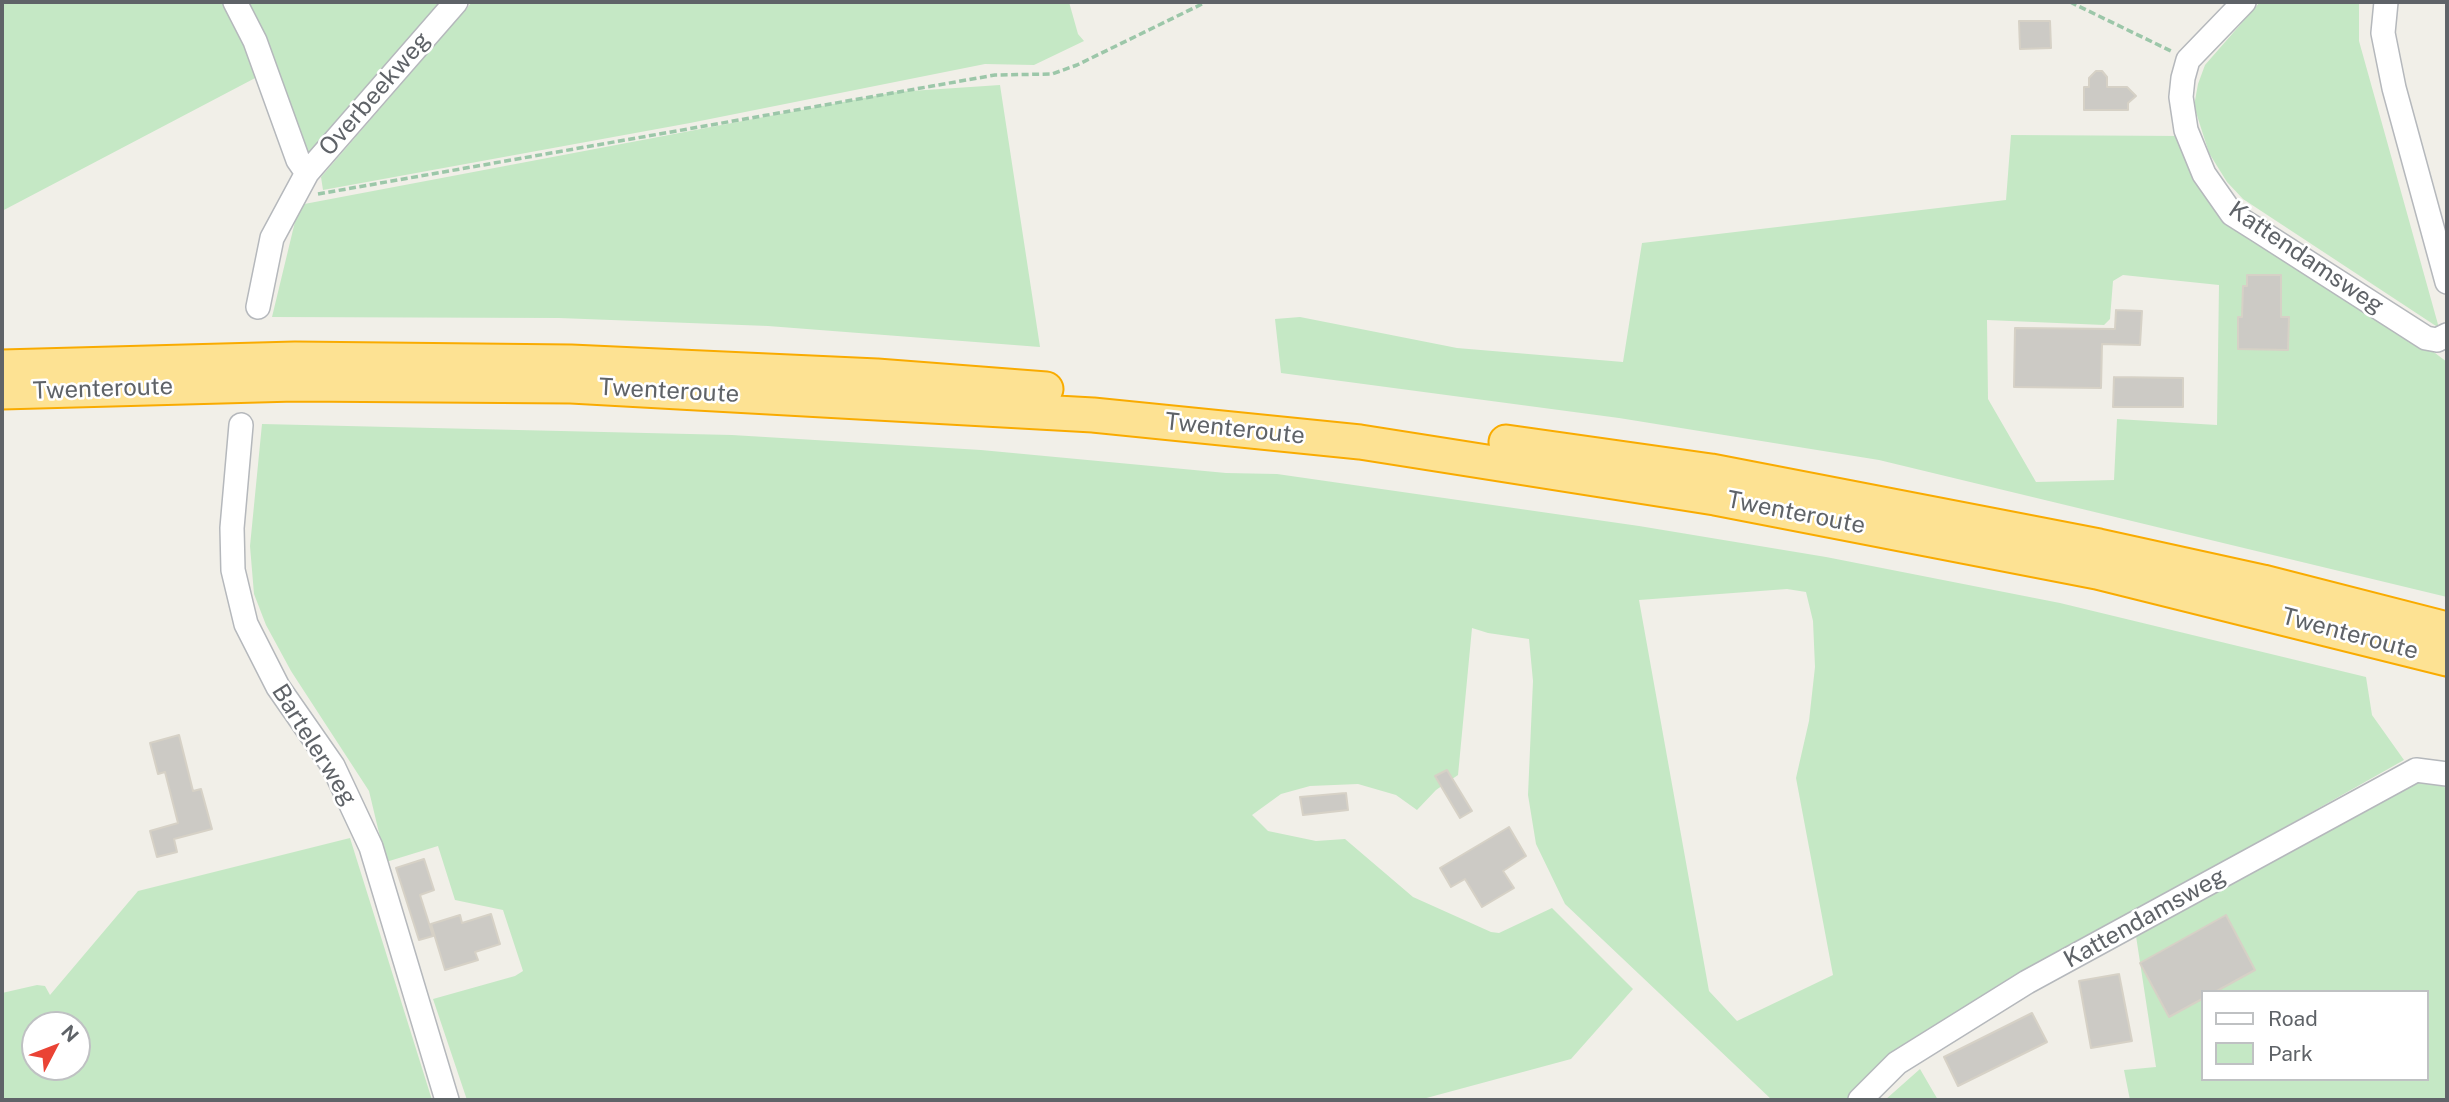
<!DOCTYPE html>
<html>
<head>
<meta charset="utf-8">
<style>
	body { margin:0 }
	#map { position:relative; width:2449px; height:1102px; overflow:hidden; background:#f1efe8; font-family:"Public Sans",sans-serif }
	canvas { display:block }
	.frame { position:absolute; inset:0; border:4px solid #5f6368; pointer-events:none }
	.legend { position:absolute; left:2201px; top:990px; width:228px; height:91px; box-sizing:border-box; background:#fff; border:2px solid #bfc1c3; margin:0; padding:9px 12px; list-style:none; font-size:21px; color:#5f6368 }
	.legend li { display:flex; align-items:center; gap:14px; height:35px }
	.legend b { width:35px; border:2px solid #bfc1c3 }
	.north { position:absolute; left:21px; top:1011px; width:70px; height:70px; box-sizing:border-box; background:#fff; border:2px solid #bfc1c3; border-radius:50%; rotate:48deg; font-size:19px; font-weight:700; line-height:28px; text-align:center; color:#5f6368 }
	.north::after { content:''; display:block; margin:auto; width:24px; height:32px; background:#ea4335; clip-path:polygon(50% 0,100% 100%,50% 72%,0 100%) }
</style>
</head>
<body>
<div id="map">
<canvas width="2449" height="1102"></canvas>
<div class="frame"></div>
<ul class="legend">
<li><b style="height:9px;background:#fff"></b>Road</li>
<li><b style="height:19px;background:#c5e8c5"></b>Park</li>
</ul>
<div class="north">N</div>
</div>
<script>
const context = document.querySelector('canvas').getContext('2d');
context.lineJoin = 'round';
function fill(path, color) { context.fillStyle = color; context.fill(path, 'evenodd'); }
const poly = rows => new Path2D(rows.map(r => 'M' + r).join(''));
function stroke(path, color, width, dash) { context.strokeStyle = color; context.lineWidth = width; context.lineCap = dash ? 'butt' : 'round'; context.setLineDash(dash || []); context.stroke(path); }
function label(font, color, halo, rows, align = 'center') {
  context.font = font + ' "Public Sans",sans-serif'; context.lineWidth = 5; context.setLineDash([]); context.textBaseline = 'middle'; context.strokeStyle = halo; context.fillStyle = color; for (const [text, x, y, turn = 0] of rows) {
    context.save(); context.translate(x, y); context.rotate((+turn || 0) * Math.PI / 180); context.textAlign = isNaN(turn) ? turn : align; if (halo) context.strokeText(text, 0, 0); context.fillText(text, 0, 0); context.restore();
  }
}
const green = poly([
	[2,2,230,2,259,76,2,211],
	[242,2,446,2,306,162],
	[472,2,1069,2,1078,34,1084,41,1034,65,985,64,690,123,323,190,321,177],
	[2260,2,2359,2,2359,41,2439,328,2243,199,2227,182,2209,153,2194,106,2198,84,2205,65],
	[1000,85,1040,347,768,326,559,318,272,317,299,205,896,92],
	[2011,135,2182,136,2202,178,2447,362,2447,597,1879,460,1619,418,1281,373,1275,319,1300,317,1457,348,1623,362,1642,243,2006,200],
	[2123,275,2219,285,2217,425,2117,419,2114,480,2036,482,1988,399,1987,320,2104,325,2110,319,2113,281],
	[262,424,732,435,981,450,1226,473,1277,474,1639,526,1826,557,2060,603,2366,677,2372,715,2404,760,1970,1005,1852,1100,1772,1100,1565,904,1536,844,1528,795,1533,681,1529,639,1488,633,1472,628,1458,775,1436,790,1417,810,1396,795,1358,784,1310,786,1281,794,1252,815,1268,831,1316,841,1345,839,1413,897,1491,932,1499,933,1552,908,1633,989,1571,1059,1419,1100,467,1100,433,999,515,976,523,971,503,910,455,900,438,846,386,862,369,791,291,671,266,625,254,594,250,546],
	[1787,589,1806,592,1813,621,1815,667,1809,721,1796,778,1833,975,1737,1021,1709,991,1639,600],
	[2410,780,2435,780,2447,789,2447,1100,2130,1100,2124,1070,2156,1067,2136,936],
	[2202,992,2426,992,2426,1079,2202,1079],
	[350,838,432,1100,2,1100,2,993,37,985,45,986,50,995,138,891],
	[36,1025,77,1025,77,1067,35,1067],
	[1920,1069,1938,1100,1885,1100]
]);
const building = poly([
	[2019,21,2050,21,2051,48,2020,49,2019,21],
	[2096,71,2102,71,2107,77,2107,87,2127,87,2136,96,2128,103,2128,110,2084,110,2084,87,2089,87,2089,78,2096,71],
	[2247,275,2281,275,2281,317,2289,317,2288,350,2238,349,2238,317,2242,317,2243,286,2247,286,2247,275],
	[2116,310,2142,311,2140,345,2102,344,2101,388,2014,387,2015,328,2115,329,2116,310],
	[2114,377,2183,378,2183,407,2113,407,2114,377],
	[179,735,193,791,201,789,212,829,174,839,177,852,157,857,150,831,178,823,165,772,158,774,150,743,179,735],
	[1447,770,1472,811,1460,818,1435,776,1447,770],
	[1346,793,1348,810,1303,815,1300,797,1346,793],
	[1509,827,1526,856,1503,871,1514,888,1482,907,1465,879,1451,887,1440,868,1509,827],
	[424,859,434,890,420,895,433,936,419,940,396,868,424,859],
	[491,914,500,944,475,952,478,960,445,970,431,924,460,915,462,923,491,914],
	[2226,915,2255,970,2215,992,2202,992,2202,999,2169,1017,2140,963,2226,915],
	[2119,974,2132,1041,2091,1048,2079,981,2119,974],
	[2032,1013,2047,1042,1958,1086,1944,1057,2032,1013]
]);
const path = poly([
	[2070,2,2171,51],
	[318,194,995,75,1052,74,1077,65,1206,2]
]);
const minor = poly([
	[235,2,255,41,298,160,307,173],
	[2244,2,2188,60,2183,78,2181,97,2186,130,2204,174,2232,214,2259,231,2426,338,2437,340,2447,335],
	[2386,2,2383,33,2394,88,2447,282],
	[258,307,272,238,307,173,456,2],
	[241,425,232,528,233,570,246,624,278,687,333,766,371,847,447,1100],
	[1860,1100,1897,1063,2027,982,2416,770,2447,774]
]);
const highway = poly([
	[2,367,295,359,571,362,877,376,1046,389],
	[2,392,295,384,571,386,1093,415,1360,442,1715,498,2097,572,2447,659],
	[1506,442,1711,471,2099,546,2263,582,2447,629]
]);
const streetNames = [
	["Overbeekweg",375,94,-49],
	["Kattendamsweg",2306,258,34],
	["Twenteroute",103,389,-2],
	["Twenteroute",669,391,3],
	["Twenteroute",1235,429,6],
	["Twenteroute",1796,513,11],
	["Twenteroute",2350,634,15],
	["Bartelerweg",314,745,58],
	["Kattendamsweg",2145,918,-29]
];
fill(green, '#c5e8c5');
fill(building, '#cccac5');
stroke(building, '#d6d1c6', 2);
stroke(minor, '#b5b8bc', 26);
stroke(highway, '#f9ab00', 37);
stroke(path, '#9cc7a9', 3.5, [7, 3.5]);
stroke(minor, '#fff', 23);
stroke(highway, '#fde293', 33);
label('24px', '#5f6368', '#fff', streetNames);
</script>
</body>
</html>
